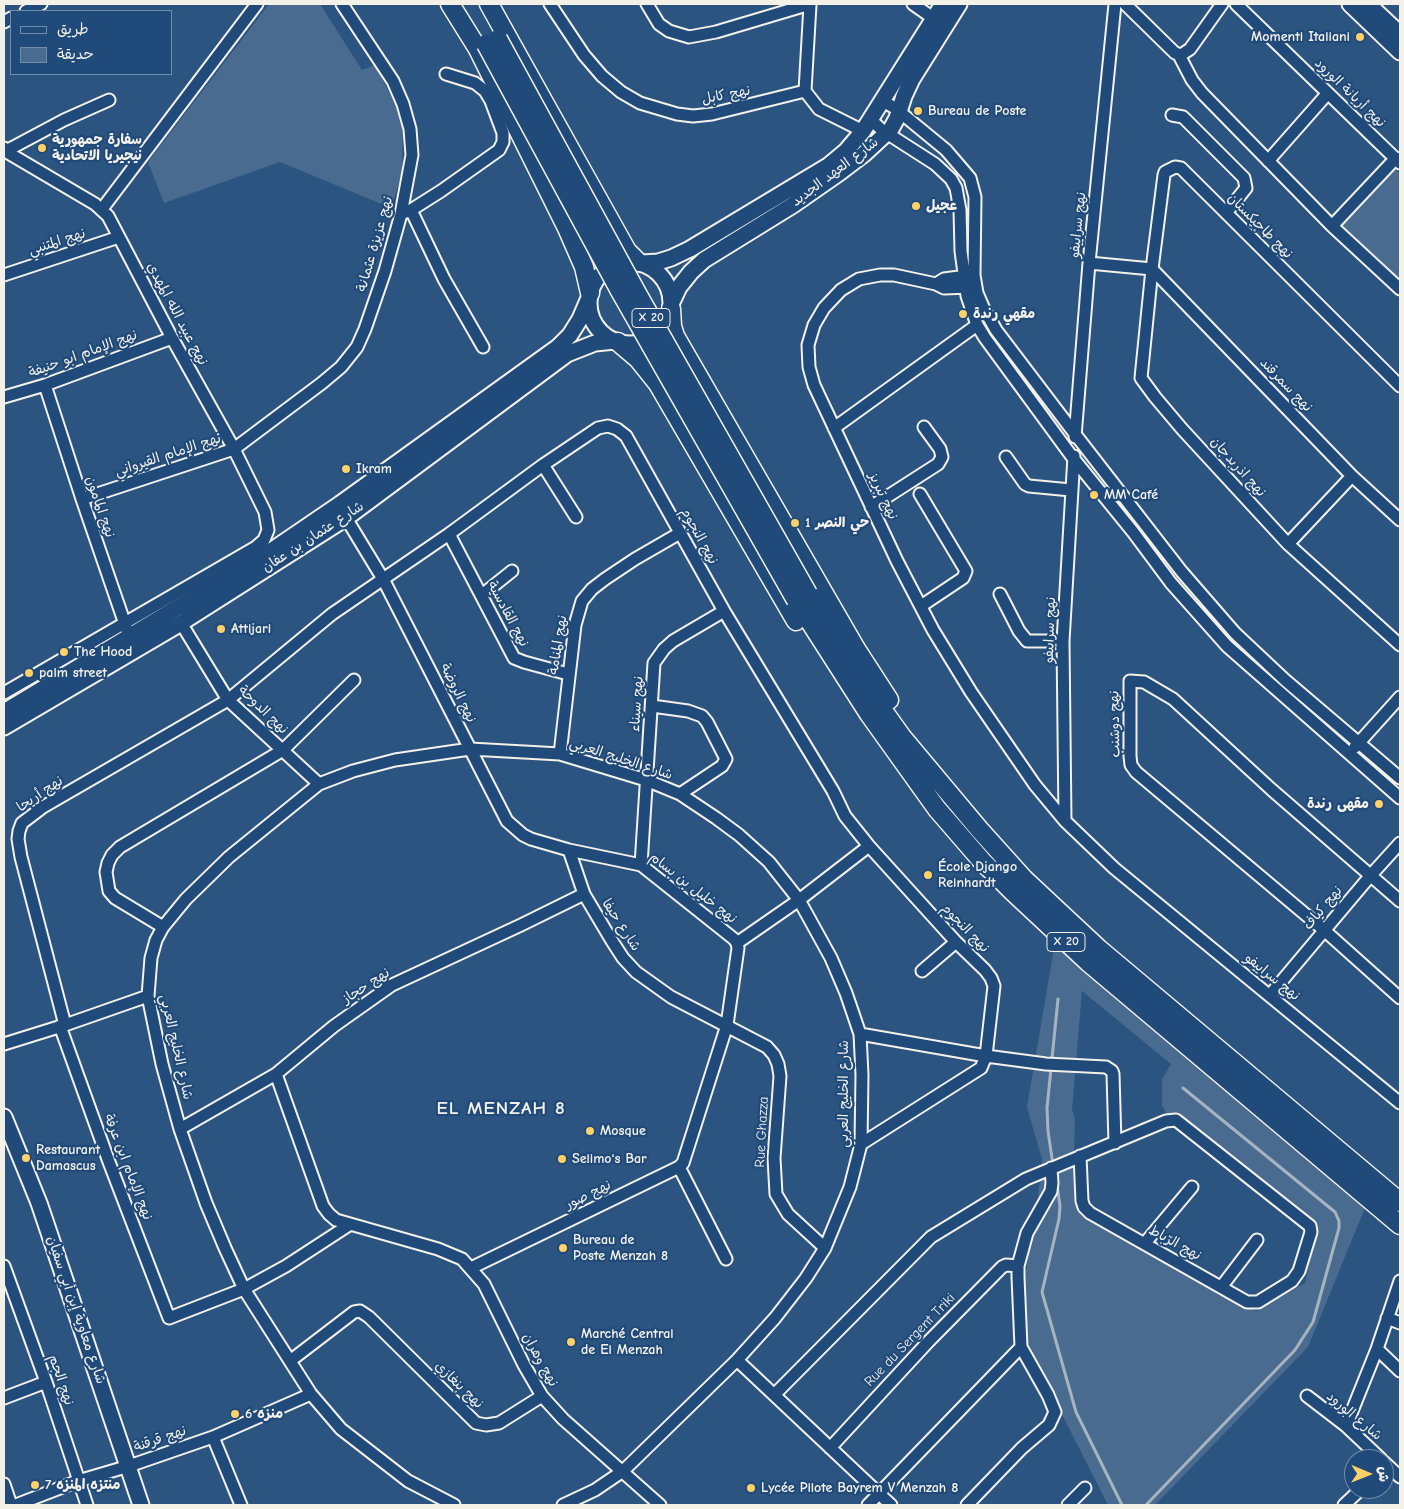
<!DOCTYPE html>
<html>
<head>
<meta charset="utf-8">
<style>
	body { margin:0 }
	#map { position:relative; width:1404px; height:1509px; overflow:hidden; background:#2c5481; font-family:"Comic Neue","Playpen Sans Arabic",sans-serif }
	canvas { display:block }
	.frame { position:absolute; inset:0; border:5px solid #f4f1e8; pointer-events:none }
	.legend { position:absolute; left:10px; top:10px; width:162px; height:65px; box-sizing:border-box; background:#1f4a7a; border:1px solid #748da6; margin:0; padding:6px 9px; list-style:none; font-size:15px; color:#f4f1e8 }
	.legend li { display:flex; align-items:center; gap:10px; height:25px }
	.legend b { width:25px; border:1px solid #748da6 }
	.north { position:absolute; left:1344px; top:1449px; width:50px; height:50px; box-sizing:border-box; background:#1f4a7a; border:1px solid #748da6; border-radius:50%; rotate:91deg; font-size:14px; font-weight:700; line-height:20px; text-align:center; color:#f4f1e8 }
	.north::after { content:''; display:block; margin:auto; width:18px; height:22px; background:#ffd166; clip-path:polygon(50% 0,100% 100%,50% 72%,0 100%) }
</style>
</head>
<body>
<div id="map">
<canvas width="1404" height="1509"></canvas>
<div class="frame"></div>
<ul class="legend">
<li><b style="height:6px;background:#1f4a7a"></b>طريق</li>
<li><b style="height:14px;background:#496b90"></b>حديقة</li>
</ul>
<div class="north">ش</div>
</div>
<script>
const context = document.querySelector('canvas').getContext('2d');
context.lineJoin = 'round';
function fill(path, color) { context.fillStyle = color; context.fill(path, 'evenodd'); }
const poly = rows => new Path2D(rows.map(r => 'M' + r).join(''));
function stroke(path, color, width, dash) { context.strokeStyle = color; context.lineWidth = width; context.lineCap = dash ? 'butt' : 'round'; context.setLineDash(dash || []); context.stroke(path); }
function label(font, color, halo, rows, align = 'center') {
  context.font = font + ' "Comic Neue","Playpen Sans Arabic",sans-serif'; context.lineWidth = 4.5; context.setLineDash([]); context.textBaseline = 'middle'; context.strokeStyle = halo; context.fillStyle = color; for (const [text, x, y, turn = 0] of rows) {
    context.save(); context.translate(x, y); context.rotate((+turn || 0) * Math.PI / 180); context.textAlign = isNaN(turn) ? turn : align; if (halo) context.strokeText(text, 0, 0); context.fillText(text, 0, 0); context.restore();
  }
}
const green = poly([
	[269,4,320,4,362,70,375,65,397,108,403,127,402,173,391,208,280,162,164,203,148,162],
	[1393,167,1400,174,1400,282,1340,225],
	[1055,942,1365,1208,1308,1347,1155,1505,1108,1505,1025,1342,1025,1276,1036,1216,1042,1159,1027,1107],
	[1082,991,1171,1064,1162,1079,1162,1105,1167,1115,1179,1114,1318,1227,1305,1283,1256,1311,1080,1211,1074,1155,1075,1118,1072,1110]
]);
const stream = poly([
	[1053,1165,1048,1131,1047,1108,1058,999],
	[1057,1185,1060,1206,1059,1219,1042,1292,1076,1412,1122,1505],
	[1146,1505,1295,1350,1313,1322,1339,1228,1339,1221,1335,1212,1183,1088]
]);
const minor = poly([
	[550,4,584,55,602,76,621,92,640,103,677,114,693,116,712,114,805,91],
	[647,4,659,24,669,31,689,37,716,32,810,4],
	[913,4,940,23],
	[1125,4,1175,53,1181,55,1190,49,1222,4],
	[1236,4,1400,163],
	[810,5,805,91,819,109,863,131],
	[26,11,41,4],
	[4,22,11,18],
	[1179,55,1192,80,1202,93,1332,226],
	[881,100,895,108,946,150,970,178,975,197,974,275,977,293,983,307,996,330,1075,434,1182,572,1235,633,1285,680,1400,778],
	[1172,115,1183,117,1244,178,1246,188,1226,213],
	[870,119,882,130,935,164,951,179,956,188,960,210,961,251,967,296,977,325,985,338,1073,458,1133,532,1171,583,1227,646,1400,798],
	[4,148,5,151,95,204,108,216,172,338,234,449,265,512,268,530,264,540,256,547,4,693],
	[4,152,64,120,109,100],
	[1396,158,1332,226,1400,289],
	[1268,161,1328,93],
	[102,209,257,4],
	[411,210,444,279,483,347],
	[401,214,411,210,441,191,499,150,503,142,503,133,491,101,485,91,475,83,446,74],
	[1089,263,1152,269],
	[1152,269,1352,476,1400,520],
	[4,275,119,237],
	[974,275,944,279,936,284,894,275,880,275,859,279,841,290,824,308,814,325,808,345,809,367,814,385,897,561,933,630,971,692,1035,785,1065,821,1114,868,1400,1103],
	[936,284,944,288,970,287],
	[45,385,82,499,127,630],
	[1400,386,1181,168,1175,167,1165,172,1164,175,1152,269,1141,378,1155,397,1182,429,1288,544,1400,645],
	[4,397,45,385,172,338],
	[834,428,977,325],
	[1075,437,1089,263,1115,4],
	[1006,457,1025,484,1029,486,1071,490],
	[543,465,576,517],
	[920,494,966,571,963,578,921,606],
	[82,499,234,449,322,383,341,367,357,347,365,329,385,271,401,214,412,155,410,129,403,104,393,81,342,4],
	[871,507,938,464,942,457,940,449,924,427],
	[346,518,383,579,507,821,523,835,531,839,569,850,641,865,734,939,737,943,738,948,727,1025,683,1163,679,1167],
	[449,534,514,658,524,662,568,674],
	[1288,544,1352,476],
	[1000,594,1019,631,1027,641,1063,641],
	[482,595,512,571],
	[181,623,228,700,319,784],
	[652,706,688,711,702,716,707,722,726,759,722,766,680,794],
	[1355,747,1400,697],
	[560,754,575,625,582,601,592,589,605,579,635,559,680,533],
	[1065,821,1063,641,1074,456],
	[569,850,584,894,612,941,623,958,636,972,671,997,767,1047,774,1055,778,1064,780,1076,774,1158,776,1194,788,1214,825,1248],
	[641,865,654,663,664,649,673,641,724,611],
	[1400,901,1272,790,1173,699,1144,682,1130,681,1130,756,1131,765,1136,772,1324,930,1400,998],
	[163,927,115,898,109,891,106,872,108,863,112,855,120,847,283,750,354,680],
	[737,943,799,900,869,846],
	[922,971,956,942],
	[1270,995,1371,875,1400,843],
	[65,1025,21,857,18,839,19,831,22,823,43,807,228,700,332,614,449,534,543,465,598,428,608,426,617,429,626,436,724,611,833,791,845,816,869,846,956,942,985,970,991,978,994,986,986,1056,981,1068,861,1144],
	[60,1026,109,1162,169,1318,244,1289,286,1266,349,1225],
	[860,1034,986,1056,1046,1064,1106,1067,1112,1071,1113,1074,1115,1143],
	[4,1044,65,1025,148,996],
	[276,1074,323,1206,329,1214,336,1220,438,1249,462,1259,484,1284,524,1365,542,1396,563,1419,660,1505],
	[180,1129,276,1074,334,1026,392,985,521,925,584,894],
	[1145,1243,1192,1187],
	[4,1266,46,1382,87,1505],
	[471,1268,679,1167,726,1259],
	[1222,1286,1257,1240],
	[1387,1318,1400,1323],
	[1377,1349,1400,1371],
	[737,1360,891,1505],
	[290,1361,354,1312,360,1311,369,1317,476,1423,486,1425,499,1423,542,1396],
	[775,1394,931,1237,1026,1179,1166,1121,1176,1120,1310,1226,1311,1232,1299,1271,1292,1281,1258,1302,1247,1302,1090,1213,1084,1207,1082,1201,1080,1156],
	[1307,1396,1346,1426,1381,1459],
	[4,1398,46,1382],
	[1346,1426,1377,1349,1400,1281],
	[213,1437,241,1505],
	[830,1448,928,1342,1002,1267,1006,1265,1018,1266],
	[1384,1462,1400,1477],
	[4,1484,11,1505],
	[16,1505,78,1481,129,1466,213,1437,311,1394],
	[454,1505,408,1481,341,1429,311,1394,244,1289,225,1248,206,1203,180,1129,162,1064,148,996,151,958,156,940,163,927,186,899,229,857,319,784,353,771,395,760,470,749,560,754,646,780,680,794,716,818,739,835,769,862,799,900,831,958,846,993,860,1034,862,1075,861,1144,850,1187,825,1248,806,1278,775,1318,737,1360,623,1471,595,1490,563,1505],
	[868,1505,1021,1347],
	[967,1505,1022,1448,1049,1425,1055,1412,1048,1395,1021,1347,1018,1277,1018,1266,1027,1233,1051,1191,1052,1183,1051,1168],
	[1068,1505,1085,1488],
	[1344,1505,1361,1489]
]);
const major = poly([
	[1350,4,1400,52],
	[1368,4,1400,34],
	'589 303a41 41 0 1 1 82 0a41 41 0 1 1-82 0Z',
	[642,263,658,262,671,258,690,249,828,166,846,151,863,131,943,4],
	[671,304,679,287,691,272,704,260,793,205,839,173,864,154,891,129,897,118,904,96,912,79,959,4],
	[4,712,271,551,340,504,558,347,570,335,580,319,589,298],
	[4,727,181,623,346,518,567,354,595,343,615,341],
	[4,1117,39,1203,141,1505]
]);
const highway = poly([
	[450,4,478,49,567,228,584,267,590,293],
	[489,4,627,251,638,262],
	[671,309,672,326,675,336,856,649,889,700],
	[618,342,638,359,658,384,796,621],
	[808,594,857,674,902,737,979,829,1024,879,1099,949,1400,1202],
	[796,600,869,714,937,809,982,861,1012,891,1088,962,1400,1225]
]);
const highwayBridge = poly([
	[498,39,638,295,808,594],
	[486,44,620,291,796,600]
]);
const markers = [
	[1360,37,5,"#ffd166"],
	[918,111,5,"#ffd166"],
	[42,148,5,"#ffd166"],
	[916,206,5,"#ffd166"],
	[963,314,5,"#ffd166"],
	[346,469,5,"#ffd166"],
	[1094,495,5,"#ffd166"],
	[795,523,5,"#ffd166"],
	[221,629,5,"#ffd166"],
	[64,652,5,"#ffd166"],
	[29,673,5,"#ffd166"],
	[1379,804,5,"#ffd166"],
	[928,875,5,"#ffd166"],
	[590,1131,5,"#ffd166"],
	[26,1158,5,"#ffd166"],
	[562,1159,5,"#ffd166"],
	[563,1248,5,"#ffd166"],
	[571,1342,5,"#ffd166"],
	[235,1414,5,"#ffd166"],
	[35,1485,5,"#ffd166"],
	[751,1488,5,"#ffd166"]
];
const shields = [
	[651,318,38],
	[1066,942,38]
];
const shieldNames = [
	["X 20",651,318],
	["X 20",1066,942]
];
const poiNames = [
	["Momenti Italiani",1350,37,"right"],
	["Bureau de Poste",928,111],
	["سفارة جمهورية",52,140],
	["نيجيريا الاتحادية",52,156],
	["عجيل",926,206],
	["مقهي رندة",973,314],
	["Ikram",356,469],
	["MM Café",1104,495],
	["حي النصر 1",805,523],
	["Attijari",231,629],
	["The Hood",74,652],
	["palm street",39,673],
	["مقهى رندة",1369,804,"right"],
	["École Django",938,867],
	["Reinhardt",938,883],
	["Mosque",600,1131],
	["Restaurant",36,1150],
	["Damascus",36,1166],
	["Selimo's Bar",572,1159],
	["Bureau de",573,1240],
	["Poste Menzah 8",573,1256],
	["Marché Central",581,1334],
	["de El Menzah",581,1350],
	["منزه 6",245,1414],
	["منتزه المنزه 7",45,1485],
	["Lycée Pilote Bayrem V Menzah 8",761,1488]
];
const streetNames = [
	["نهج أريانة الورود",1350,93,44],
	["نهج كابل",726,95,-11],
	["شارع العهد الجديد",835,172,-37],
	["نهج سراييفو",1078,225,-84],
	["نهج طاجيكستان",1260,226,45],
	["نهج المتنبي",57,242,-18],
	["نهج عزيزة عثمانة",375,244,-74],
	["نهج عبيد الله المهدي",177,314,62],
	["نهج الإمام ابو حنيفة",83,354,-20],
	["نهج سمرقند",1286,385,46],
	["نهج الإمام القيرواني",168,455,-18],
	["نهج اذربدجان",1238,467,48],
	["نهج تبريز",883,496,65],
	["نهج المامون",100,507,71],
	["نهج النجوم",699,536,61],
	["شارع عثمان بن عفان",313,537,-33],
	["نهج القادسية",508,614,62],
	["نهج سراييفو",1050,630,-88],
	["نهج المنامة",558,645,-81],
	["نهج الروضة",458,693,64],
	["نهج سيناء",637,704,-86],
	["نهج الدوحة",263,710,44],
	["نهج دوشنب",1115,724,-91],
	["شارع الخليج العربي",621,759,18],
	["نهج أريحا",40,794,-34],
	["نهج خليل بن بسام",693,888,38],
	["نهج كياف",1323,908,-50],
	["شارع حيفا",621,925,57],
	["نهج النجوم",965,928,46],
	["نهج سراييفو",1272,977,39],
	["نهج حجاز",366,986,-33],
	["شارع الخليج العربي",176,1047,77],
	["شارع الخليج العربي",844,1094,-90],
	["Rue Ghazza",762,1132,-87],
	["نهج الإمام ابن عرفة",128,1167,69],
	["نهج صور",588,1195,-26],
	["نهج الرّباط",1175,1243,29],
	["شارع معاوية إبن أبي سفيان",76,1310,71],
	["Rue du Sergent Triki",910,1340,-46],
	["نهج وهران",540,1360,61],
	["نهج الجم",61,1380,71],
	["نهج بنغازي",459,1385,44],
	["شارع الورود",1354,1416,40],
	["نهج قرقنة",160,1439,-19]
];
const districtNames = [
	["EL MENZAH 8",501,1109]
];
fill(green, '#496b90');
stroke(stream, '#a7b4c0', 3);
stroke(minor, '#f4f1e8', 15);
stroke(major, '#f4f1e8', 19);
stroke(highway, '#f4f1e8', 21);
stroke(minor, '#1f4a7a', 11);
stroke(major, '#1f4a7a', 15);
stroke(highway, '#1f4a7a', 18);
stroke(highwayBridge, '#f4f1e8', 21, []);
stroke(highwayBridge, '#1f4a7a', 18);
for (const [x, y, r, color] of markers) { const dot = new Path2D(); dot.arc(x, y, r, 0, 2 * Math.PI); context.fillStyle = color; context.fill(dot); stroke(dot, '#1f4a7a', 2); }
for (const [x, y, w] of shields) { const box = new Path2D(); box.roundRect(x - w / 2, y - 9.5, w, 19, 4); context.fillStyle = '#1f4a7a'; context.fill(box); stroke(box, '#f4f1e8', 1); }
label('bold 12px', '#f4f1e8', null, shieldNames);
label('bold 14px', '#f4f1e8', '#1f4a7a', poiNames, 'left');
label('14px', '#f4f1e8', '#1f4a7a', streetNames);
context.letterSpacing = '1px';
label('bold 19px', '#f4f1e8', '#1f4a7a', districtNames);
context.letterSpacing = '0px';
</script>
</body>
</html>
